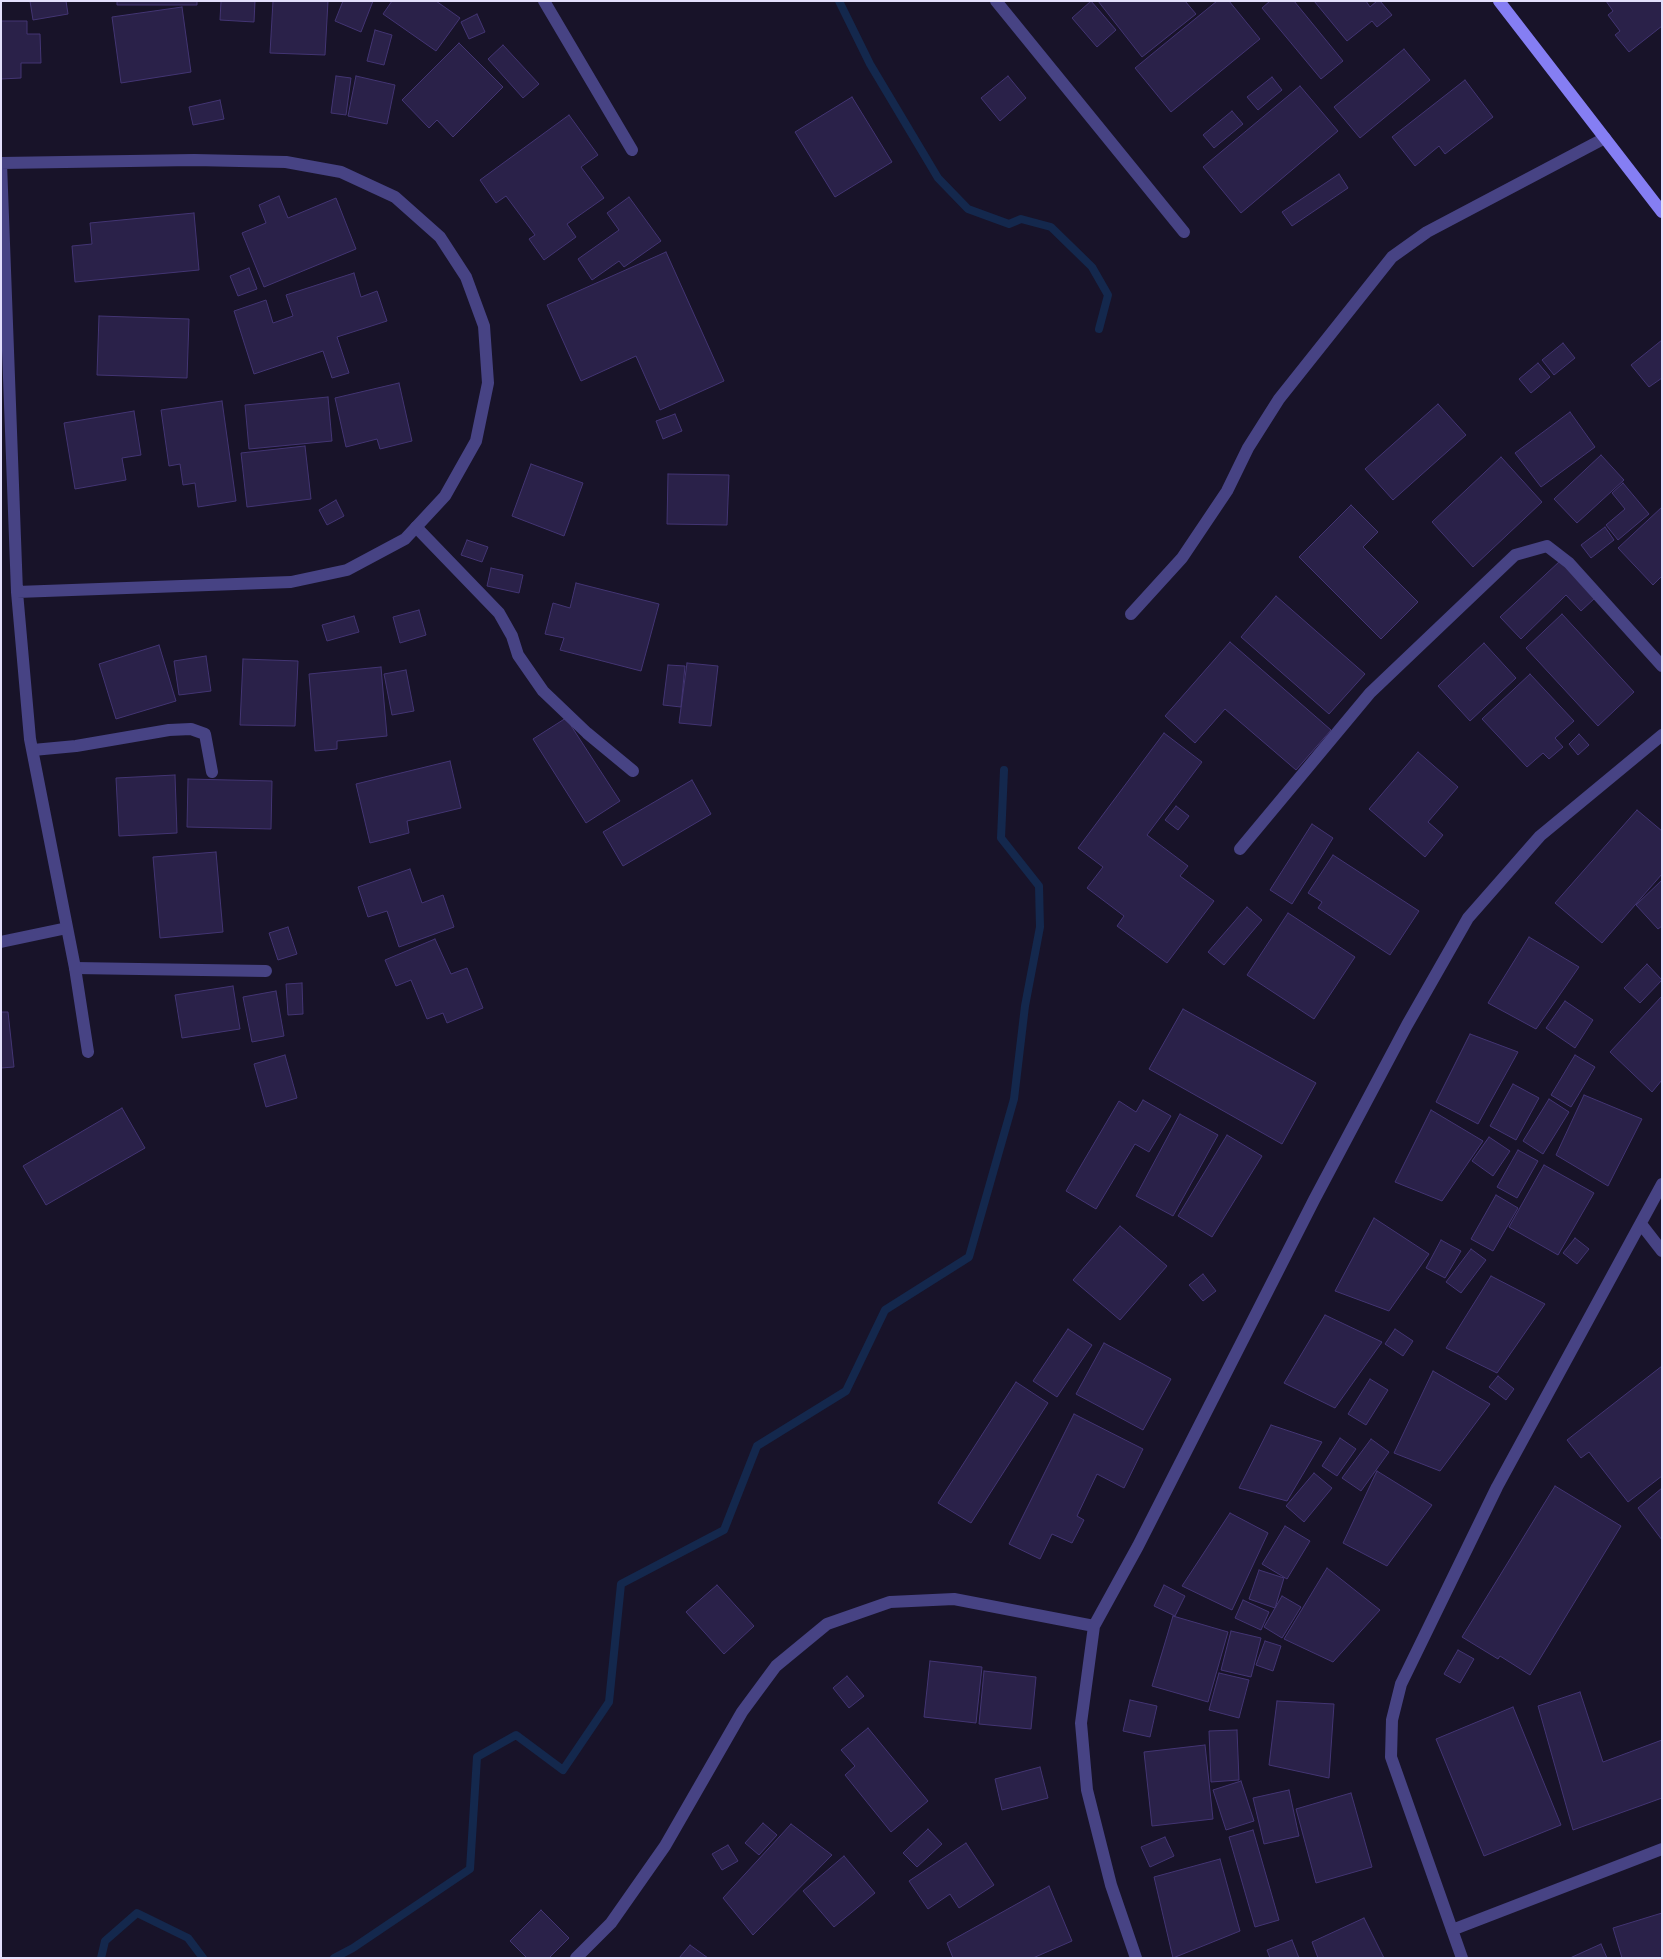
<!DOCTYPE html>
<html>
<head>
<meta charset="utf-8">
<style>
	body { margin:0 }
	#map { position:relative; width:1663px; height:1959px; overflow:hidden; background:#181329; font-family:Inter,sans-serif }
	canvas { display:block }
	.frame { position:absolute; inset:0; border:2px solid #e3dffc; pointer-events:none }
</style>
</head>
<body>
<div id="map">
<canvas width="1663" height="1959"></canvas>
<div class="frame"></div>
</div>
<script>
const context = document.querySelector('canvas').getContext('2d');
context.lineJoin = 'round';
const poly = rows => new Path2D(rows.map(r => 'M' + r).join(''));
function stroke(path, color, width, dash) { context.strokeStyle = color; context.lineWidth = width; context.lineCap = dash ? 'butt' : 'round'; context.setLineDash(dash || []); context.stroke(path); }
function fill(path, color) { context.fillStyle = color; context.fill(path, 'evenodd'); }
const stream = poly([
	[839,1,870,64,938,178,968,209,1009,224,1021,219,1051,227,1092,267,1108,295,1099,329],
	[101,1958,105,1941,137,1913,188,1938,203,1958],
	[334,1958,353,1948,470,1869,477,1757,516,1735,563,1770,609,1702,621,1584,724,1530,757,1446,846,1391,885,1310,969,1257,1014,1099,1025,1006,1040,927,1039,886,1001,838,1004,770]
]);
const building = poly([
	[30,1,66,1,68,14,33,20,30,1],
	[117,1,197,1,197,5,117,5,117,1],
	[221,1,255,1,254,22,220,20,221,1],
	[273,1,328,1,325,55,270,53,273,1],
	[343,1,373,1,361,32,335,21,343,1],
	[392,1,436,1,460,18,436,51,383,14,392,1],
	[1091,1,1116,30,1097,47,1072,18,1091,1],
	[1098,1,1185,1,1196,14,1142,57,1098,1],
	[1217,1,1229,1,1260,39,1171,112,1135,68,1217,1],
	[1270,1,1294,1,1343,61,1321,79,1262,8,1270,1],
	[1314,1,1366,1,1370,7,1377,1,1380,1,1392,15,1377,27,1372,21,1347,41,1314,1],
	[1606,1,1662,1,1662,26,1629,52,1615,35,1620,31,1608,15,1613,11,1606,1],
	[182,7,191,72,121,83,112,17,182,7],
	[477,14,485,32,469,39,461,22,477,14],
	[1,21,27,21,27,34,40,34,41,63,21,63,21,78,1,79,1,21],
	[375,30,392,35,384,65,367,61,375,30],
	[459,43,503,87,453,137,437,120,429,128,402,100,459,43],
	[503,45,539,84,523,98,488,59,503,45],
	[1404,49,1430,80,1360,138,1334,107,1404,49],
	[336,76,351,78,346,115,331,113,336,76],
	[356,76,395,85,387,124,348,116,356,76],
	[1008,76,1026,98,1000,121,981,98,1008,76],
	[1272,77,1282,90,1258,110,1247,97,1272,77],
	[1465,80,1493,117,1445,154,1439,146,1415,166,1392,137,1465,80],
	[1300,86,1338,131,1241,213,1203,167,1300,86],
	[852,97,892,162,835,197,795,132,852,97],
	[220,100,224,119,193,125,189,107,220,100],
	[1232,111,1243,124,1214,148,1203,135,1232,111],
	[569,115,598,155,581,167,604,198,567,224,576,237,544,260,529,239,535,235,506,196,496,203,480,180,569,115],
	[1339,174,1348,188,1292,226,1282,212,1339,174],
	[279,196,288,218,336,198,356,249,264,287,242,233,266,223,259,205,279,196],
	[629,197,661,241,624,267,619,261,592,280,578,259,619,230,607,213,629,197],
	[194,213,199,270,75,282,72,246,92,244,90,223,194,213],
	[666,252,724,381,660,410,636,356,581,381,547,305,666,252],
	[249,268,257,289,238,296,230,276,249,268],
	[354,273,361,297,377,291,387,321,337,337,349,373,332,378,323,351,254,374,234,311,266,300,273,323,293,316,286,295,354,273],
	[99,316,189,319,187,378,97,375,99,316],
	[1662,340,1662,378,1649,387,1631,365,1662,340],
	[1563,343,1575,358,1554,375,1542,360,1563,343],
	[1538,363,1550,377,1531,393,1519,379,1538,363],
	[399,383,412,441,380,449,377,439,346,447,335,398,399,383],
	[328,397,332,441,249,449,245,405,328,397],
	[222,401,236,501,198,507,195,483,183,485,180,464,169,466,161,410,222,401],
	[1438,404,1466,435,1393,500,1365,469,1438,404],
	[134,411,141,455,122,458,126,480,75,489,64,423,134,411],
	[1570,412,1595,447,1541,487,1515,453,1570,412],
	[675,414,682,431,663,439,656,421,675,414],
	[305,446,311,499,247,507,241,453,305,446],
	[1601,455,1624,480,1577,523,1554,499,1601,455],
	[1501,457,1542,502,1473,567,1432,522,1501,457],
	[531,464,583,483,564,536,512,516,531,464],
	[668,474,729,475,727,525,667,524,668,474],
	[1623,483,1649,514,1618,540,1606,525,1625,509,1612,493,1623,483],
	[336,500,344,516,327,525,319,510,336,500],
	[1351,505,1378,532,1363,547,1418,602,1381,639,1299,557,1351,505],
	[1662,507,1662,576,1653,585,1618,548,1662,507],
	[1605,527,1614,540,1591,558,1581,545,1605,527],
	[467,540,488,547,482,562,461,555,467,540],
	[1560,561,1595,598,1581,611,1566,595,1521,639,1500,617,1560,561],
	[491,568,523,575,519,593,487,586,491,568],
	[576,583,659,604,641,671,560,650,564,638,545,634,553,603,570,608,576,583],
	[1276,596,1365,674,1329,714,1241,637,1276,596],
	[419,610,426,635,400,643,393,617,419,610],
	[1562,614,1634,692,1598,726,1526,648,1562,614],
	[354,616,359,632,327,641,322,625,354,616],
	[1230,642,1331,730,1296,770,1225,709,1195,743,1165,716,1230,642],
	[1484,643,1516,678,1470,721,1438,686,1484,643],
	[159,645,176,701,116,719,99,664,159,645],
	[206,656,211,691,179,695,174,661,206,656],
	[243,659,298,661,295,726,240,725,243,659],
	[687,663,718,666,711,726,679,723,687,663],
	[668,665,685,666,681,707,663,705,668,665],
	[381,667,387,736,337,741,337,749,315,751,309,674,381,667],
	[406,670,414,711,392,715,384,674,406,670],
	[1530,674,1574,721,1555,738,1563,747,1549,759,1543,753,1527,767,1482,719,1530,674],
	[566,718,620,801,586,823,533,739,566,718],
	[1164,733,1202,762,1147,835,1188,866,1180,876,1214,901,1167,963,1117,926,1124,916,1087,888,1103,867,1078,848,1164,733],
	[1579,734,1589,745,1578,755,1569,744,1579,734],
	[1418,752,1458,787,1428,822,1443,835,1425,857,1369,809,1418,752],
	[450,761,461,808,407,821,409,833,370,843,356,784,450,761],
	[175,775,177,833,119,836,116,778,175,775],
	[188,779,272,781,271,829,187,827,188,779],
	[692,780,711,814,623,866,603,832,692,780],
	[1176,806,1189,816,1178,830,1165,820,1176,806],
	[1637,810,1662,831,1662,874,1602,943,1555,903,1637,810],
	[1312,824,1333,838,1292,904,1270,890,1312,824],
	[216,852,223,932,160,938,153,857,216,852],
	[1333,855,1419,911,1390,955,1318,908,1322,902,1308,893,1333,855],
	[410,869,422,903,443,895,454,927,399,947,387,911,368,917,358,887,410,869],
	[1662,880,1662,926,1658,929,1636,905,1662,880],
	[1247,907,1262,920,1224,965,1208,952,1247,907],
	[1288,913,1355,957,1314,1019,1247,975,1288,913],
	[288,927,297,954,278,960,269,933,288,927],
	[1529,937,1579,967,1536,1029,1488,1003,1529,937],
	[435,939,451,974,467,968,483,1008,447,1023,443,1013,427,1019,411,980,396,986,385,960,435,939],
	[1647,964,1662,980,1640,1003,1624,988,1647,964],
	[302,983,303,1014,288,1015,286,984,302,983],
	[233,986,240,1029,182,1038,175,995,233,986],
	[276,991,284,1036,252,1042,243,997,276,991],
	[1662,996,1662,1080,1652,1092,1610,1052,1662,996],
	[1565,1001,1593,1020,1575,1048,1546,1028,1565,1001],
	[1183,1009,1316,1083,1282,1144,1149,1069,1183,1009],
	[1,1012,8,1012,14,1067,1,1068,1,1012],
	[1470,1034,1518,1052,1478,1124,1436,1102,1470,1034],
	[285,1055,297,1098,266,1107,254,1064,285,1055],
	[1575,1055,1595,1067,1571,1107,1551,1095,1575,1055],
	[1513,1084,1539,1098,1516,1140,1490,1126,1513,1084],
	[1584,1095,1642,1119,1608,1186,1556,1155,1584,1095],
	[1549,1099,1569,1112,1543,1154,1523,1141,1549,1099],
	[1143,1100,1171,1116,1149,1152,1135,1144,1096,1209,1066,1191,1119,1101,1136,1112,1143,1100],
	[122,1108,145,1148,46,1205,23,1166,122,1108],
	[1431,1110,1483,1141,1442,1201,1395,1182,1431,1110],
	[1180,1114,1218,1135,1173,1216,1136,1196,1180,1114],
	[1227,1135,1262,1156,1212,1237,1178,1216,1227,1135],
	[1489,1137,1510,1151,1493,1176,1472,1161,1489,1137],
	[1518,1150,1538,1161,1517,1198,1497,1187,1518,1150],
	[1544,1165,1594,1193,1558,1255,1509,1227,1544,1165],
	[1496,1195,1518,1208,1493,1251,1471,1239,1496,1195],
	[1374,1218,1429,1254,1389,1311,1335,1291,1374,1218],
	[1120,1226,1167,1266,1120,1320,1073,1280,1120,1226],
	[1575,1238,1589,1249,1577,1264,1563,1253,1575,1238],
	[1441,1240,1461,1251,1445,1278,1426,1268,1441,1240],
	[1471,1249,1486,1260,1461,1293,1446,1282,1471,1249],
	[1203,1274,1216,1291,1203,1301,1189,1285,1203,1274],
	[1491,1276,1545,1304,1497,1373,1446,1348,1491,1276],
	[1325,1315,1382,1342,1335,1408,1284,1383,1325,1315],
	[1068,1329,1092,1345,1057,1397,1033,1381,1068,1329],
	[1395,1329,1413,1341,1403,1356,1385,1344,1395,1329],
	[1104,1343,1171,1379,1143,1430,1076,1394,1104,1343],
	[1662,1366,1662,1476,1628,1502,1589,1452,1581,1458,1567,1440,1662,1366],
	[1433,1371,1490,1404,1440,1471,1394,1453,1433,1371],
	[1498,1376,1514,1389,1506,1400,1489,1387,1498,1376],
	[1370,1379,1388,1390,1366,1425,1348,1414,1370,1379],
	[1016,1382,1048,1403,971,1523,938,1503,1016,1382],
	[1074,1414,1143,1449,1124,1488,1097,1474,1077,1516,1084,1520,1072,1543,1052,1534,1040,1559,1009,1544,1074,1414],
	[1271,1425,1322,1442,1287,1501,1239,1488,1271,1425],
	[1340,1438,1356,1449,1337,1476,1322,1466,1340,1438],
	[1371,1439,1389,1452,1361,1491,1342,1478,1371,1439],
	[1377,1471,1432,1505,1387,1566,1343,1543,1377,1471],
	[1314,1473,1332,1488,1304,1522,1286,1506,1314,1473],
	[1555,1486,1621,1526,1530,1675,1500,1656,1498,1659,1462,1637,1555,1486],
	[1662,1488,1662,1540,1638,1508,1662,1488],
	[1230,1513,1268,1533,1232,1610,1182,1586,1230,1513],
	[1285,1526,1310,1541,1287,1579,1262,1564,1285,1526],
	[1327,1568,1380,1610,1333,1662,1284,1639,1327,1568],
	[1259,1570,1284,1578,1275,1608,1249,1599,1259,1570],
	[717,1585,754,1626,724,1654,686,1612,717,1585],
	[1164,1585,1185,1596,1175,1616,1154,1606,1164,1585],
	[1282,1596,1301,1607,1282,1638,1264,1627,1282,1596],
	[1243,1600,1269,1612,1261,1630,1235,1618,1243,1600],
	[1173,1616,1228,1632,1208,1702,1152,1686,1173,1616],
	[1231,1631,1261,1638,1251,1677,1221,1670,1231,1631],
	[1265,1641,1281,1646,1273,1671,1256,1665,1265,1641],
	[1458,1650,1474,1659,1460,1683,1444,1674,1458,1650],
	[930,1661,982,1667,976,1723,924,1717,930,1661],
	[984,1671,1036,1677,1031,1729,979,1724,984,1671],
	[1219,1673,1249,1680,1239,1718,1209,1710,1219,1673],
	[847,1676,864,1696,849,1708,833,1688,847,1676],
	[1580,1692,1603,1762,1662,1740,1662,1798,1573,1830,1538,1706,1580,1692],
	[1130,1700,1157,1706,1150,1737,1123,1731,1130,1700],
	[1277,1701,1334,1704,1329,1778,1269,1765,1277,1701],
	[1513,1707,1561,1825,1484,1856,1436,1739,1513,1707],
	[868,1728,928,1801,891,1832,845,1775,855,1766,841,1750,868,1728],
	[1237,1730,1239,1780,1211,1782,1209,1731,1237,1730],
	[1205,1745,1213,1819,1152,1826,1144,1752,1205,1745],
	[1040,1767,1048,1798,1002,1810,995,1779,1040,1767],
	[1241,1781,1254,1821,1226,1830,1213,1790,1241,1781],
	[1289,1790,1299,1836,1264,1844,1253,1798,1289,1790],
	[1351,1793,1372,1867,1316,1883,1296,1809,1351,1793],
	[763,1823,777,1835,759,1855,745,1843,763,1823],
	[791,1824,832,1855,753,1935,723,1898,791,1824],
	[928,1829,942,1844,917,1867,903,1853,928,1829],
	[1253,1830,1279,1920,1255,1927,1229,1837,1253,1830],
	[1165,1837,1174,1856,1150,1867,1141,1847,1165,1837],
	[966,1843,994,1885,959,1908,950,1894,928,1909,909,1881,966,1843],
	[728,1845,738,1861,722,1870,712,1854,728,1845],
	[844,1856,875,1893,834,1927,803,1891,844,1856],
	[1220,1859,1240,1931,1173,1958,1154,1877,1220,1859],
	[1049,1886,1072,1941,1033,1958,953,1958,947,1943,1049,1886],
	[541,1910,569,1938,549,1958,527,1958,510,1941,541,1910],
	[1662,1913,1662,1958,1622,1958,1613,1928,1662,1913],
	[1364,1918,1384,1958,1318,1958,1312,1942,1364,1918],
	[1292,1940,1299,1958,1270,1958,1267,1950,1292,1940],
	[1601,1944,1607,1958,1570,1958,1601,1944],
	[690,1945,708,1958,679,1958,690,1945]
]);
const lane = poly([
	[544,1,632,150],
	[416,527,499,613,512,636,518,655,543,691,587,733,633,771],
	[1131,614,1182,558,1227,491,1248,448,1279,399,1392,257,1427,232,1605,138],
	[33,750,76,746,169,730,191,729,205,734,212,772],
	[75,968,266,971]
]);
const street = poly([
	[996,1,1184,232],
	[1,163,194,160,286,162,341,172,395,197,440,237,466,277,484,326,488,383,476,441,445,496,405,539,347,570,291,582,17,592],
	[1,163,17,592,30,739,75,968,88,1052],
	[1240,849,1370,693,1515,555,1547,546,1569,563,1662,666],
	[1,942,67,928],
	[1641,1224,1662,1251],
	[1452,1930,1662,1849],
	[576,1958,611,1923,665,1846,742,1712,776,1666,827,1624,890,1602,954,1599,1094,1626],
	[1136,1958,1111,1885,1087,1790,1081,1723,1094,1626,1138,1546,1314,1200,1407,1025,1468,918,1540,836,1662,735],
	[1462,1958,1391,1757,1392,1720,1401,1684,1497,1487,1662,1184]
]);
const secondary = poly([
	[1499,1,1662,212]
]);
stroke(stream, '#14284d', 8);
fill(building, '#2a2149');
stroke(building, '#433573', 1);
stroke(lane, '#474384', 12);
stroke(street, '#474384', 12);
stroke(secondary, '#857ef3', 12);
</script>
</body>
</html>
